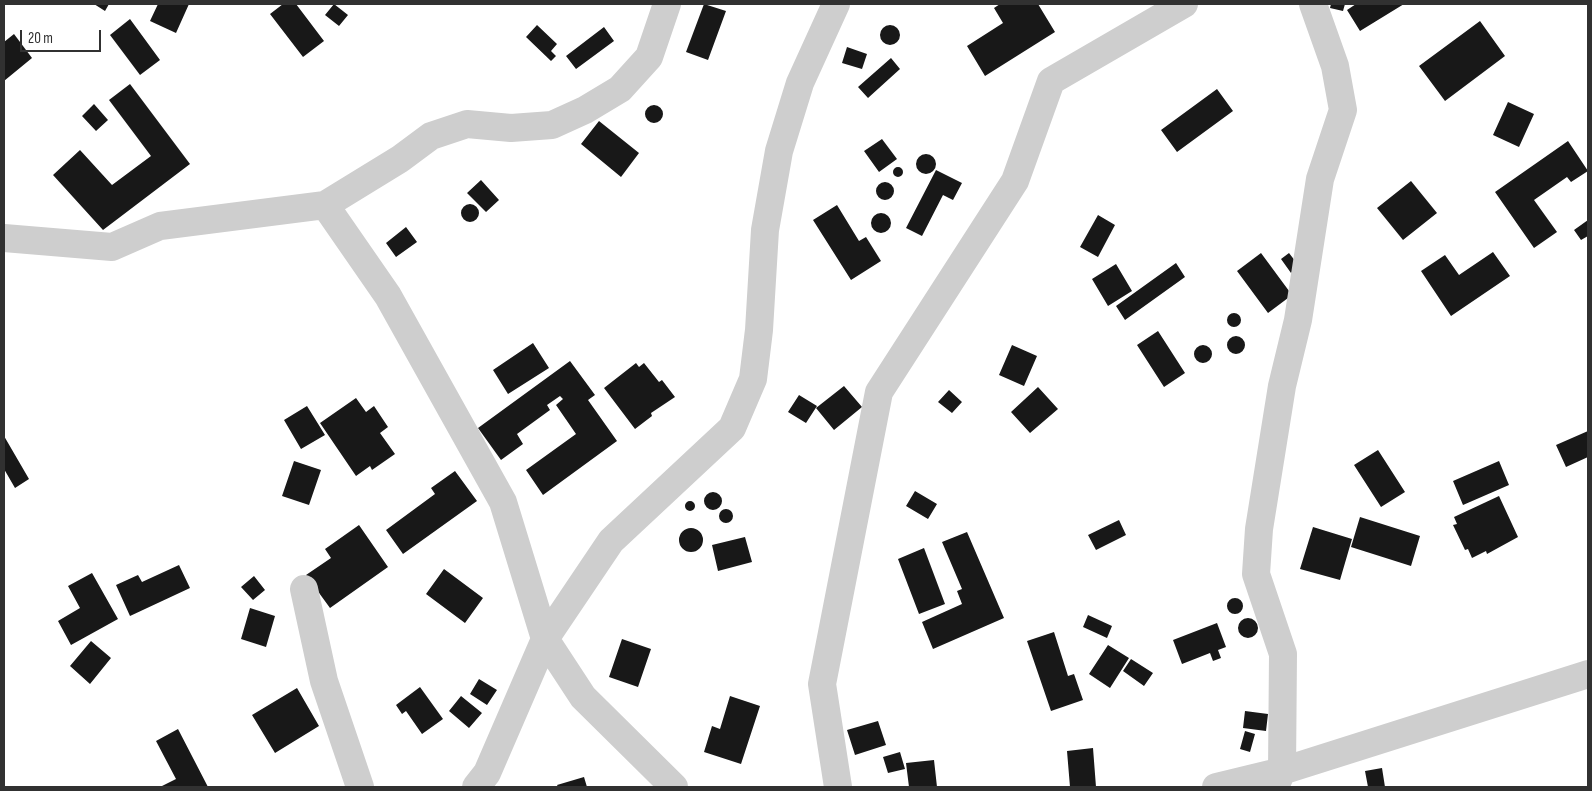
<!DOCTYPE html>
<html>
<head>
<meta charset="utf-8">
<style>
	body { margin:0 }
	#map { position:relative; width:1592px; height:791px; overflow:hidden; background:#fff; font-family:"Sofia Sans Condensed",sans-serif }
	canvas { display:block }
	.frame { position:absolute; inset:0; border:5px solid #313131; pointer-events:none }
	.scale { position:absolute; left:20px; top:30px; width:81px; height:22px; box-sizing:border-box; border:2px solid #313131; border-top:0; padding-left:6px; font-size:15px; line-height:18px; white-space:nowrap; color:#313131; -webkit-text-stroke:4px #fff; paint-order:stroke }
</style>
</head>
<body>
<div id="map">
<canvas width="1592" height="791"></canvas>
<div class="frame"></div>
<div class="scale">20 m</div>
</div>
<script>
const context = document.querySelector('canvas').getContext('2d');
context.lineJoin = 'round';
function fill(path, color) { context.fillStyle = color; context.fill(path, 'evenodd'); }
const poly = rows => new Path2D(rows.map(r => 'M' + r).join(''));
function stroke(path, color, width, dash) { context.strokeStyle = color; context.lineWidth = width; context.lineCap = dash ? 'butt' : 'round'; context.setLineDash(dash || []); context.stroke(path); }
const building = poly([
	[94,4,109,4,105,11],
	[158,4,189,4,176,33,150,21],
	[283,4,296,4,324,41,303,57,270,14],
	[334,4,348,15,339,26,325,15],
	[704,4,726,11,708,60,686,52],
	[1000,4,1038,4,1055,32,985,76,967,46,1003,23,994,8],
	[1331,4,1345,4,1343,11,1330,8],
	[1356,4,1404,4,1360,31,1347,10],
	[130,19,160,60,140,75,110,35],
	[1480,21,1505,56,1445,101,1419,66],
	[537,25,557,44,551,51,556,56,551,61,526,37],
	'880 35a10 10 0 1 1 20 0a10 10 0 1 1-20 0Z',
	[604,27,614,41,576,69,566,56],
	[14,34,32,58,4,81,4,42],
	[847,47,867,54,862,69,842,63],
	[891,58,900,69,868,98,858,87],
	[130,84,190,164,103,230,53,175,80,150,112,185,151,156,109,100],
	[1217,89,1233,111,1177,152,1161,130],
	[1508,102,1534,114,1519,147,1493,135],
	[94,104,108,120,96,131,82,116],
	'645 114a9 9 0 1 1 18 0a9 9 0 1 1-18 0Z',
	[599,121,639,153,621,177,581,144],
	[882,139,897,159,879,172,864,151],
	[1568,141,1588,171,1571,182,1567,177,1534,200,1557,232,1534,248,1495,192],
	'916 164a10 10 0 1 1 20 0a10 10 0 1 1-20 0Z',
	'893 172a5 5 0 1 1 10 0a5 5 0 1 1-10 0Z',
	[936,170,962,183,953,200,943,195,922,236,906,228],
	[481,180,499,200,486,212,467,193],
	[1411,181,1437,213,1403,240,1377,208],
	'876 191a9 9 0 1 1 18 0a9 9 0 1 1-18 0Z',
	'461 213a9 9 0 1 1 18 0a9 9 0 1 1-18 0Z',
	[837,205,859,241,866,237,881,261,851,280,813,220],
	'871 223a10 10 0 1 1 20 0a10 10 0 1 1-20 0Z',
	[1098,215,1115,225,1098,257,1080,247],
	[1588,220,1588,236,1581,240,1574,230],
	[406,227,417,242,396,257,386,243],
	[1493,252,1510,276,1451,316,1421,271,1445,255,1459,275],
	[1261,253,1292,295,1268,313,1237,271],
	[1289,253,1299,266,1291,273,1281,259],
	[1176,263,1185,277,1125,320,1116,306],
	[1116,264,1132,291,1108,306,1092,279],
	'1227 320a7 7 0 1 1 14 0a7 7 0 1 1-14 0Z',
	[1158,331,1185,373,1164,387,1137,345],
	'1227 345a9 9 0 1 1 18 0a9 9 0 1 1-18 0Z',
	[533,343,549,368,508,394,493,370],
	[1012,345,1037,356,1024,386,999,375],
	'1194 354a9 9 0 1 1 18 0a9 9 0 1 1-18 0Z',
	[570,361,595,395,588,400,617,441,543,495,526,470,576,434,556,405,563,399,560,396,547,405,550,410,517,434,523,444,501,460,478,428],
	[636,363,639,367,644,363,659,382,662,380,675,397,651,413,652,416,635,429,604,388],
	[844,386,862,407,834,430,816,408],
	[1038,387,1058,409,1030,433,1011,412],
	[949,390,962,402,952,413,938,402],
	[799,395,817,406,806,423,788,412],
	[356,398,366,412,374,406,388,427,380,433,395,454,372,470,370,466,356,476,320,423],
	[307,406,325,435,301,449,284,420],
	[1588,431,1588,457,1566,467,1556,445],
	[4,436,29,479,15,488,4,469],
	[1378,450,1405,492,1381,507,1354,465],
	[294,461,321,470,309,505,282,496],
	[1499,461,1509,485,1463,505,1453,481],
	[455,471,477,501,403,554,386,530,435,494,431,488],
	[915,491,937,504,928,519,906,506],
	'704 501a9 9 0 1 1 18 0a9 9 0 1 1-18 0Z',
	[1499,496,1518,537,1487,554,1486,551,1472,558,1468,549,1465,550,1453,525,1457,524,1454,517],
	'685 506a5 5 0 1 1 10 0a5 5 0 1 1-10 0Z',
	'719 516a7 7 0 1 1 14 0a7 7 0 1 1-14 0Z',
	[1360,517,1420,536,1411,566,1351,547],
	[1119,520,1126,535,1096,550,1088,535],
	[359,525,388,567,330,608,306,575,331,558,325,549],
	[1313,527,1352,539,1340,580,1300,569],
	'679 540a12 12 0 1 1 24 0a12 12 0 1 1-24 0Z',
	[967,532,1004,618,933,649,922,622,962,604,957,591,962,589,942,542],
	[745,537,752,562,718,571,712,545],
	[924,548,945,604,919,614,898,559],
	[179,565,190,588,130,616,116,585,138,575,142,582],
	[444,569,483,598,465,623,426,594],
	[92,573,118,619,71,645,58,621,80,608,68,586],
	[254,576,265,590,253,600,241,587],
	'1227 606a8 8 0 1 1 16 0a8 8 0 1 1-16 0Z',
	[250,608,275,616,266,647,241,639],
	[1088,615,1112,626,1107,638,1083,627],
	'1238 628a10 10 0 1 1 20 0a10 10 0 1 1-20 0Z',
	[1217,623,1226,647,1218,650,1221,658,1213,661,1210,653,1182,664,1173,640],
	[1054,632,1068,676,1074,674,1083,700,1051,711,1027,641],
	[622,639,651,649,638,687,609,677],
	[91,641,111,658,90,684,70,666],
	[1108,645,1129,658,1110,688,1089,674],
	[1131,659,1153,673,1144,686,1123,671],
	[479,679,497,690,487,705,470,694],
	[420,687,443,719,422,734,406,711,402,714,396,705],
	[297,688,319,726,275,753,252,715],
	[461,696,482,713,469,728,449,711],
	[730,696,760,706,741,764,704,752,712,726,720,729],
	[1245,711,1268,714,1266,731,1243,728],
	[878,721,886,745,855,755,847,730],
	[178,729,208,787,160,787,176,779,156,741],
	[1245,731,1255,734,1250,752,1240,749],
	[1093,748,1096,787,1070,787,1067,751],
	[900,752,905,769,888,773,883,757],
	[934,760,937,787,909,787,906,763],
	[1382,768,1385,787,1368,787,1365,771],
	[584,777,587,787,558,787,557,785]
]);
const minor = poly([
	[325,205,388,296,503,502,545,639,583,697,674,787],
	[4,238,112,247,160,226,325,205,400,159,431,136,467,124,511,128,552,125,585,110,620,89,649,57,667,4],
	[304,589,324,681,360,787],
	[476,787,487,773,545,639,611,541,732,428,753,379,759,330,765,230,779,151,800,83,836,4],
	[838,787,822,684,879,392,1015,181,1051,81,1184,4],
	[1216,787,1282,771,1588,674],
	[1275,787,1282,771,1283,654,1256,574,1259,529,1282,386,1298,320,1320,179,1343,110,1335,66,1313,4]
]);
fill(building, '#181818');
stroke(minor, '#cecece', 28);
</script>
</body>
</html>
